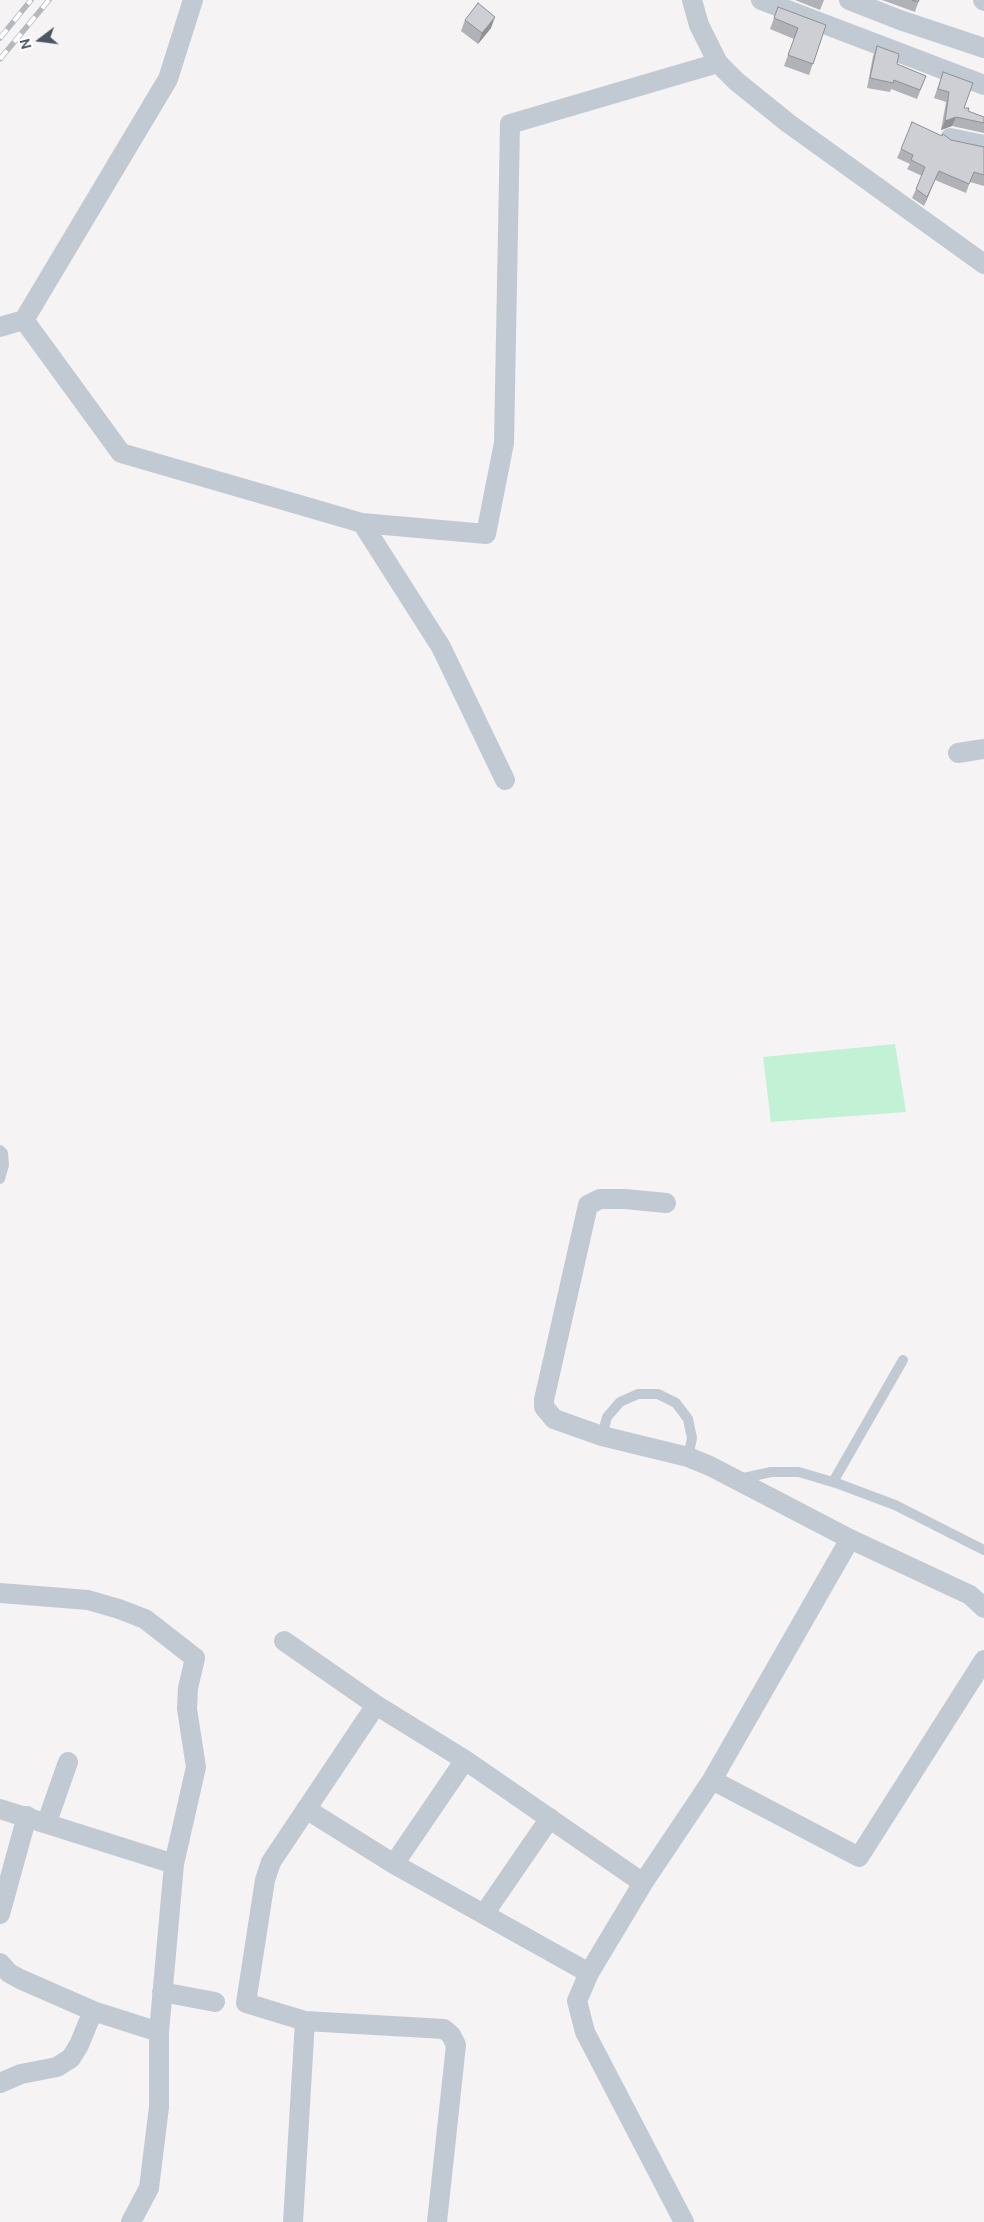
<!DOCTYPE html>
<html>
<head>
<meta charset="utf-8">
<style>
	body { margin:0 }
	#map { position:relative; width:984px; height:2222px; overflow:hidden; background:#f5f3f3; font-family:Ubuntu,sans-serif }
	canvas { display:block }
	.north { position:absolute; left:15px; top:15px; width:50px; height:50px; -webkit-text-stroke:4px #fff; paint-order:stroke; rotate:255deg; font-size:14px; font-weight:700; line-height:20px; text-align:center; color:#4a5661 }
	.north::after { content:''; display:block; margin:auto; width:18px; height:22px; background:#4a5661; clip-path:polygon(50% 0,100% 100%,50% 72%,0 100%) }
</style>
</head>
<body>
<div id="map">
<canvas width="984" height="2222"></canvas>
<div class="north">N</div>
</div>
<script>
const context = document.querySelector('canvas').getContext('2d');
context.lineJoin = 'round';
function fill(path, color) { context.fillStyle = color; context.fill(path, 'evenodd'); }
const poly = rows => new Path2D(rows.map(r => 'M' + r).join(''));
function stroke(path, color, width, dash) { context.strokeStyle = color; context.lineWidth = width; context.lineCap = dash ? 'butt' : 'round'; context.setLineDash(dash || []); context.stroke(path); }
const green = poly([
	[895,1044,906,1112,771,1122,763,1057]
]);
const lane = poly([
	[0,1150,3,1153,4,1165,0,1179],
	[602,1436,607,1417,620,1402,638,1394,658,1394,676,1403,688,1419,692,1438,688,1457],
	[739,1479,771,1472,799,1472,839,1484,895,1505,984,1550],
	[833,1482,903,1360]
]);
const street = poly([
	[692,0,699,25,718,63,736,81,788,123,984,264],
	[761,0,984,85],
	[849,0,900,20,984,48],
	[983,0,984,1],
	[950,138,984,145],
	[24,320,121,453,362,523,441,647,505,780],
	[0,327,24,320,168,79,193,0],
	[362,523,486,534,504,443,510,124,718,63],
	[958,753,984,749],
	[666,1203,625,1199,600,1199,588,1205,544,1400,544,1407,554,1419,602,1436,688,1457,710,1466,850,1539,712,1780,643,1883,589,1973,577,2001,585,2032,684,2222],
	[850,1539,970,1595,984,1608],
	[0,1593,88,1600,119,1609,145,1619,195,1658,188,1688,187,1709,196,1767,174,1864,159,2032,159,2107,149,2188,131,2222],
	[284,1641,376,1705,465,1760,643,1883],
	[376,1705,271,1862,265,1880,246,2003,305,2021,444,2029,451,2035,456,2045,437,2222],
	[712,1780,859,1857,984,1660],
	[0,1809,174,1864],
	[306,1809,394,1864,589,1973],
	[47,1822,68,1762],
	[394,1864,465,1760],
	[0,1914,27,1816],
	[484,1914,550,1818],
	[0,1963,9,1973,20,1979,93,2011,159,2032],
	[162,1992,215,2002],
	[0,2083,21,2074,57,2067,71,2058,79,2045,93,2011],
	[293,2222,305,2021]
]);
const rail = poly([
	[0,38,31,0],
	[0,59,49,0]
]);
const wall = poly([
	[795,0,824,0,820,10],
	[882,0,919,0,915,12],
	[778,7,826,25,809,75,784,66,794,39,770,29],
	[465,20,491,28,478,44,461,31],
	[877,46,897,64,926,76,917,99,891,89,890,92,867,88,873,56],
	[943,72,964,108,968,111,984,117,984,133,952,126,941,130,946,102,934,98],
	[951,140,984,147,984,186,970,182,966,193,935,180,924,206,912,198,922,176,907,169,910,164,897,158,901,149]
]);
const shadedWall = poly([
	[495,17,491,28,478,44,482,33],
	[956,117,952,126,941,130,945,121],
	[939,171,935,180,924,206,927,197]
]);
const building = poly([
	[912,0,919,0,918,2,912,0],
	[478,3,495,17,482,33,465,20,478,3],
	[778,7,826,25,813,64,788,55,798,28,774,18,778,7],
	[877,46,899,54,897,64,926,76,920,90,894,80,893,83,870,78,877,46],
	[943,72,973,83,964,108,969,108,968,111,984,117,984,123,956,117,945,121,949,92,938,89,943,72],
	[912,122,942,136,943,134,951,140,984,147,984,175,974,172,969,184,939,171,927,197,916,189,925,167,911,160,913,155,901,149,912,122]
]);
fill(green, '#c3f1d5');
stroke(lane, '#c1cad2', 10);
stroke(street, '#c1cad2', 20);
stroke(rail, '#b5b8bd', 5.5);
stroke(rail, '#fff', 4, [11]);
fill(wall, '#b0b2b7');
fill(shadedWall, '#909195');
fill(building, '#cdcfd5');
stroke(building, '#909195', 1);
</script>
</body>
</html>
